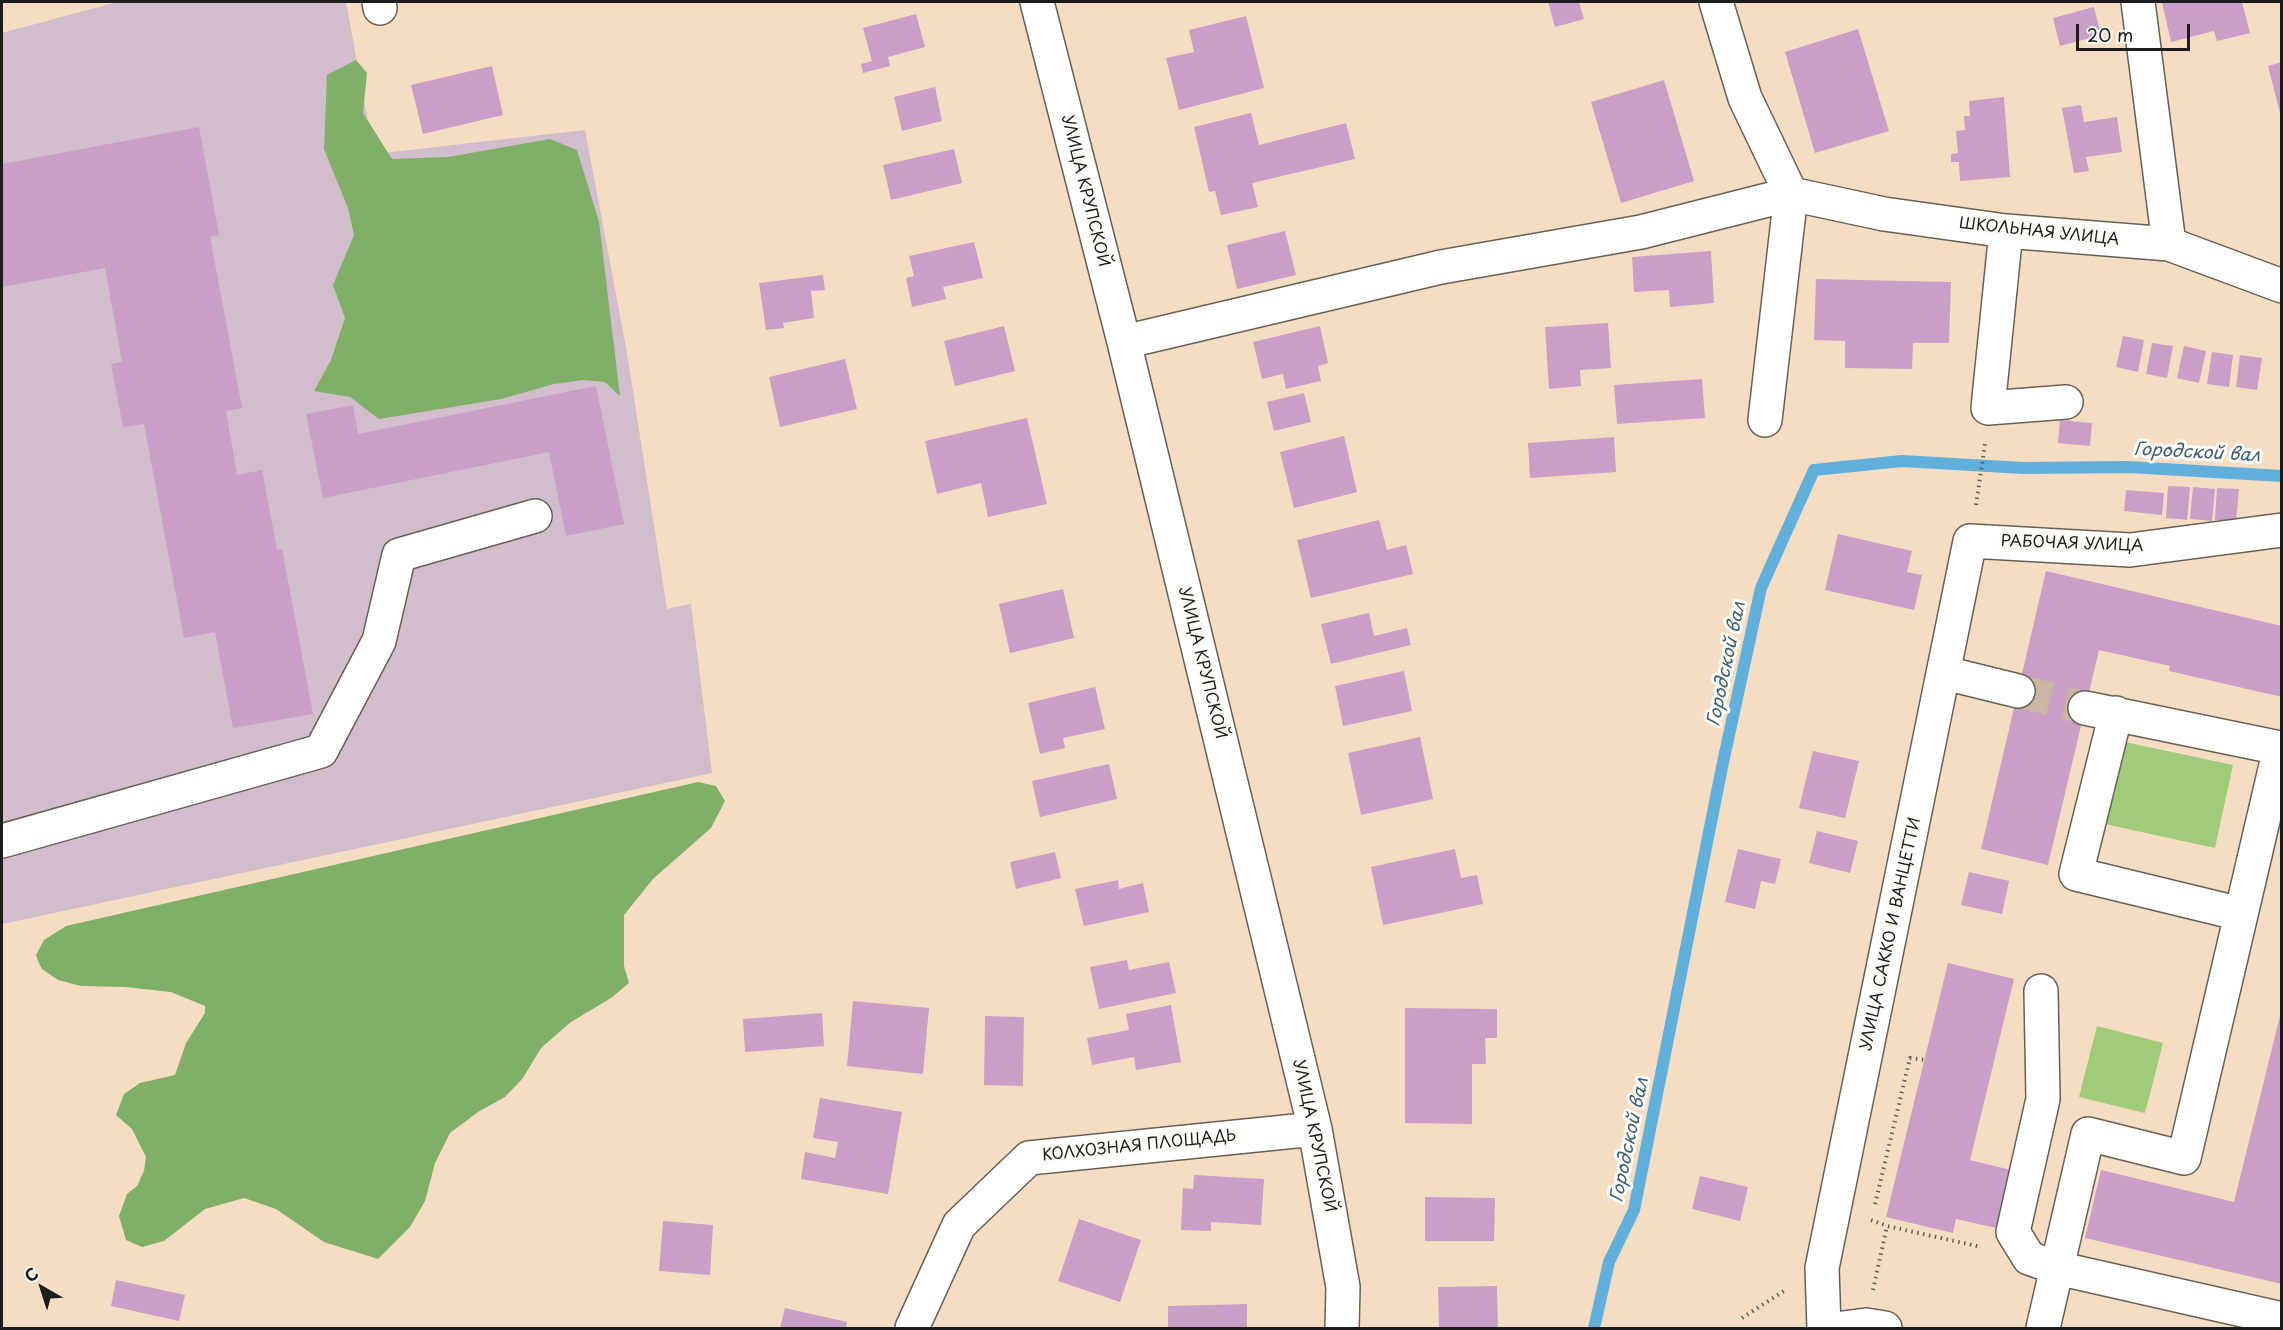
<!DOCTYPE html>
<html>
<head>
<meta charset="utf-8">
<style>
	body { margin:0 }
	#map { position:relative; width:2283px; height:1330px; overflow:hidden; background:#f5ddc3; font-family:"Playpen Sans",sans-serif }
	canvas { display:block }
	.frame { position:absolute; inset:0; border:3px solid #1c1c1c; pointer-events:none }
	.north { position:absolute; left:12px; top:1258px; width:60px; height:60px; -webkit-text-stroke:4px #fdfcf7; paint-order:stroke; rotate:321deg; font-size:16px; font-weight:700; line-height:24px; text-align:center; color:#1c1c1c }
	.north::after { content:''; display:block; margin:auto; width:21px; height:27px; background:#1c1c1c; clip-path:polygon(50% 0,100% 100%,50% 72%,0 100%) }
	.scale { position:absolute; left:2076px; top:24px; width:114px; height:27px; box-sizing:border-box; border:3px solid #1c1c1c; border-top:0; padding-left:8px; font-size:18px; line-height:21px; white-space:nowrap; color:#1c1c1c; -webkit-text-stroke:4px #fdfcf7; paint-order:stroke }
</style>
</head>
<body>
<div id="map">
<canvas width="2283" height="1330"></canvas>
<div class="frame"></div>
<div class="north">С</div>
<div class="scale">20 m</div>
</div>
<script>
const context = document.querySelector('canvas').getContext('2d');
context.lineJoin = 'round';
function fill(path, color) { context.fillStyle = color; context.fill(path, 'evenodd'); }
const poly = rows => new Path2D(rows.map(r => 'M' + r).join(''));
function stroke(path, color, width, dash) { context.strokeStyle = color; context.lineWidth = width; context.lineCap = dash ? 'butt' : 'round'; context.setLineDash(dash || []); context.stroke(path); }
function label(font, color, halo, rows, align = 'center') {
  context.font = font + ' "Playpen Sans",sans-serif'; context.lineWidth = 6; context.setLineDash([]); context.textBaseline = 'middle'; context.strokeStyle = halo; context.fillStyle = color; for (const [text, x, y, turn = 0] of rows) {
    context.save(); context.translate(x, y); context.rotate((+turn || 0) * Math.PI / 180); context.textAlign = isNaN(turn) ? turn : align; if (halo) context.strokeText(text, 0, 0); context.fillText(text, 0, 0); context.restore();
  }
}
const industrial = poly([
	[117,2,346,2,374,154,585,130,627,353,667,609,691,604,712,773,2,924,2,33]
]);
const green = poly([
	[2120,741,2233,765,2215,848,2100,823],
	[2097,1026,2163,1043,2145,1113,2079,1097]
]);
const forest = poly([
	[356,60,367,73,363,113,392,159,448,157,550,139,577,150,599,222,620,396,605,382,583,380,554,384,501,399,379,419,350,397,314,391,331,360,345,318,333,285,354,235,348,208,324,149,327,75],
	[698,782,716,786,725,801,711,828,653,879,624,915,624,966,629,983,611,998,571,1022,541,1048,523,1078,505,1097,478,1112,450,1133,435,1163,425,1201,410,1227,378,1259,324,1242,276,1209,244,1198,205,1209,164,1241,142,1247,126,1240,119,1216,127,1194,137,1186,144,1171,146,1157,132,1129,116,1115,124,1094,140,1083,175,1075,186,1043,205,1013,205,1006,171,992,125,987,81,986,58,980,42,969,38,961,36,955,44,940,66,926]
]);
const stream = poly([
	[1594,1328,1609,1262,1634,1210,1722,767,1761,588,1814,470,1902,461,2023,468,2129,467,2282,476]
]);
const building = poly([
	[1548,2,1579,2,1584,19,1555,27],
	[2162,2,2242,2,2250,33,2217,41,2214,31,2171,42],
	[2094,7,2101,35,2060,46,2053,18],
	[916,14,925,47,888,57,890,66,863,73,861,64,872,61,863,28],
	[1246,16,1264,88,1179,110,1166,58,1194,52,1189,30],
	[1858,29,1889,131,1815,153,1785,52],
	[2282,62,2282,117,2281,117,2268,66],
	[492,66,503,115,423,134,411,85],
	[1664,80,1694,181,1621,203,1591,102],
	[935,87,942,121,902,131,894,97],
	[2004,97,2010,177,1960,181,1959,162,1951,162,1951,154,1958,153,1956,131,1965,130,1964,116,1970,116,1969,101],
	[2081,105,2084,122,2117,117,2122,152,2086,157,2089,171,2074,173,2062,108],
	[1251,113,1259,145,1346,123,1355,159,1252,183,1258,207,1221,215,1215,191,1209,192,1194,127],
	[199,127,219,235,210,237,242,408,226,411,237,475,262,470,277,550,282,549,313,714,233,728,215,632,184,638,144,424,123,427,111,364,122,362,105,268,2,287,2,164],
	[954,149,962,183,891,200,883,165],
	[1285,231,1296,275,1237,289,1227,245],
	[974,242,983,278,943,287,946,299,912,307,906,278,914,276,909,256],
	[1711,251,1714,303,1670,307,1669,290,1634,292,1632,257],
	[823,275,825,290,811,291,814,318,783,323,784,328,766,330,759,283],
	[1816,279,1951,282,1949,343,1913,343,1912,369,1845,368,1845,341,1814,340],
	[1608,323,1611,368,1580,370,1581,386,1549,389,1545,327],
	[1004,326,1015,371,955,386,944,341],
	[1320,326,1328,363,1318,366,1321,381,1286,389,1283,374,1262,379,1253,342],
	[2123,336,2144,340,2138,372,2116,367],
	[2152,343,2173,346,2167,378,2146,374],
	[2184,346,2206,351,2199,383,2177,378],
	[2212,352,2233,355,2229,387,2207,384],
	[2240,355,2262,358,2257,390,2236,387],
	[845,359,857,409,780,427,769,377],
	[1702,379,1705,418,1617,424,1614,385],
	[596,386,624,524,566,536,549,452,323,498,306,414,353,405,358,434],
	[1304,393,1311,422,1274,431,1267,402],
	[1027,418,1047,504,988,517,981,483,937,494,925,441],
	[2060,420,2092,423,2090,446,2058,443],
	[1344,436,1357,492,1294,508,1280,452],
	[1614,437,1616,472,1530,478,1528,443],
	[2168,486,2190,487,2187,520,2166,518],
	[2193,487,2215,489,2212,521,2190,519],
	[2217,488,2239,489,2236,521,2215,520],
	[2126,490,2164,493,2162,515,2124,511],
	[1379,520,1387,550,1406,545,1413,574,1311,598,1297,540],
	[1838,534,1912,551,1907,572,1922,575,1914,610,1825,590],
	[2046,571,2282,626,2282,697,2169,671,2170,666,2099,650,2048,865,1981,849],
	[1063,589,1074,638,1010,653,999,604],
	[1369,613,1374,636,1407,628,1411,645,1331,664,1321,624],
	[1404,671,1412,711,1343,726,1335,686],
	[1095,687,1105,729,1063,738,1065,748,1040,754,1028,703],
	[1420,737,1433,799,1361,815,1348,753],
	[1813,751,1859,761,1845,818,1799,808],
	[1109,764,1117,799,1040,817,1032,781],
	[1817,831,1858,841,1850,873,1809,863],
	[1455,849,1461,878,1477,875,1483,904,1383,925,1371,867],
	[1738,849,1781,859,1775,884,1761,881,1755,909,1725,902],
	[1055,852,1061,878,1016,889,1010,862],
	[1969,872,2009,881,2002,914,1961,905],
	[1118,880,1119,889,1143,883,1149,912,1084,926,1075,889],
	[1127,960,1129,970,1169,962,1176,993,1099,1009,1090,967],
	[1948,963,2014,979,1970,1160,2015,1171,2001,1229,1956,1219,1953,1233,1886,1217],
	[853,1001,929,1008,923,1074,847,1066],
	[1171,1005,1181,1062,1136,1070,1134,1057,1092,1065,1087,1038,1129,1030,1126,1014],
	[1405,1008,1497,1009,1497,1038,1485,1038,1486,1064,1472,1064,1472,1124,1405,1123],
	[2282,1008,2282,1284,2085,1238,2101,1170,2234,1202],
	[822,1013,824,1046,745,1052,743,1019],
	[985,1016,1024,1017,1023,1086,984,1085],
	[820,1098,902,1112,888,1194,801,1179,805,1152,835,1158,838,1142,813,1138],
	[1194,1175,1264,1179,1261,1225,1211,1222,1211,1231,1181,1230,1183,1188,1193,1189],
	[1700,1176,1748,1187,1740,1221,1692,1209],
	[1425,1197,1495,1198,1494,1241,1425,1241],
	[1079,1219,1141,1240,1120,1302,1058,1281],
	[663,1221,713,1225,710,1275,659,1271],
	[116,1280,185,1295,179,1321,111,1306],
	[1497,1286,1498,1328,1439,1328,1438,1287],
	[1247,1304,1247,1328,1168,1328,1168,1306],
	[785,1308,847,1322,846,1328,780,1328]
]);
const minorTunnel = poly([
	[2018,691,2085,708]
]);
const path = poly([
	[1976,505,1985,444],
	[1875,1204,1910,1058,1925,1060],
	[1871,1220,1887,1226,1981,1247],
	[1873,1290,1887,1226],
	[1742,1318,1787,1289]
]);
const minor = poly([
	[379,2,380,8],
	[1037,2,1124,342,1315,1129,1343,1287,1342,1328],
	[1716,2,1745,98,1791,194],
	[2138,2,2169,244],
	[2006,231,1988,408,2066,402],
	[1124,342,1441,267,1641,232,1791,194,1884,214,2006,231,2169,244,2282,286],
	[1765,420,1791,194],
	[1945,673,2018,691],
	[2116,713,2076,874,2241,914],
	[2,841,321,751,379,641,399,555,535,516],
	[2041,991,2043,1099,2013,1232,2029,1258,2057,1268,2282,1319],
	[912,1328,959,1225,1029,1158,1315,1129],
	[1824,1328,1822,1268,1970,541,2130,550,2282,530],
	[1843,1328,1866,1325,1885,1328],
	[2043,1328,2088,1134,2184,1158,2280,748,2085,708]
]);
const streetNames = [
	["УЛИЦА КРУПСКОЙ",1085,191,76],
	["ШКОЛЬНАЯ УЛИЦА",2039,232,6],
	["РАБОЧАЯ УЛИЦА",2072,544,2],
	["УЛИЦА КРУПСКОЙ",1202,663,76],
	["УЛИЦА САККО И ВАНЦЕТТИ",1891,934,-78],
	["УЛИЦА КРУПСКОЙ",1314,1136,78],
	["КОЛХОЗНАЯ ПЛОЩАДЬ",1139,1146,-6]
];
const waterNames = [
	["Городской вал",2197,453,3],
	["Городской вал",1727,664,-78],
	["Городской вал",1630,1140,-78]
];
fill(industrial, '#d1bdcb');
fill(green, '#a0cb78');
fill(forest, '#80af68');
stroke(stream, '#60b0db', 12);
fill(building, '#c99fc7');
stroke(minorTunnel, '#cab6a2', 33, [33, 16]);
stroke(minor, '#686056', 36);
stroke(path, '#686056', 4, [1.5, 4.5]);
stroke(minor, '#fff', 33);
label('16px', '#1c1c1c', '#fdfcf7', streetNames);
label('italic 18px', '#3b5f72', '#fdfcf7', waterNames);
</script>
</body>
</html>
